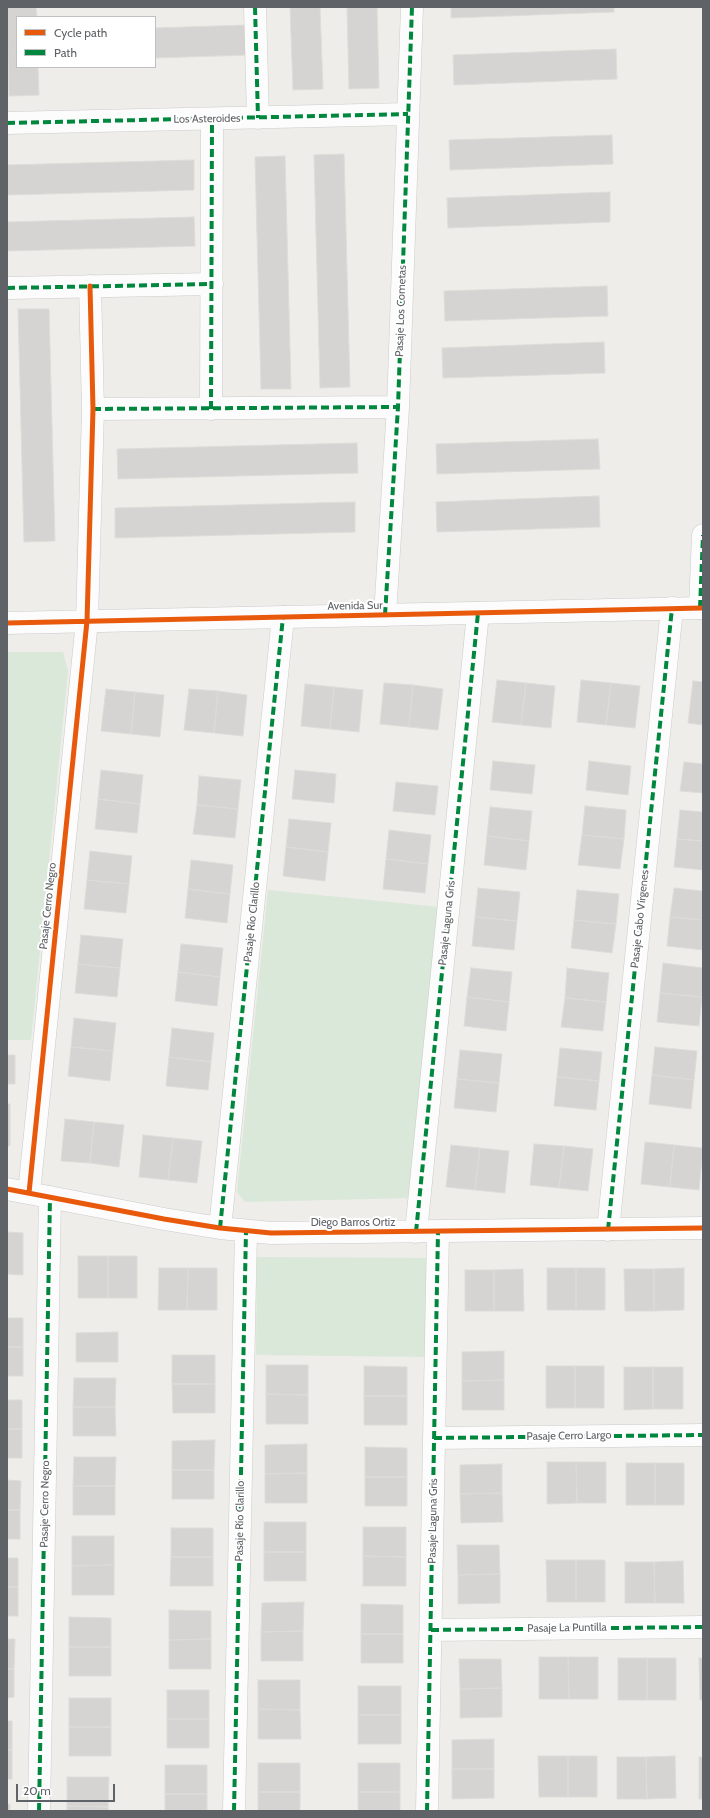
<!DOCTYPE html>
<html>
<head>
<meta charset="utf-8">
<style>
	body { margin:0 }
	#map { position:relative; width:710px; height:1818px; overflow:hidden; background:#eeede9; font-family:Cabin,sans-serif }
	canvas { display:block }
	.frame { position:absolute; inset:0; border:8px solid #5f6266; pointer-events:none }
	.legend { position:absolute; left:16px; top:16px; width:140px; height:52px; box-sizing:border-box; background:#fff; border:1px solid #bfc0c2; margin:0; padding:5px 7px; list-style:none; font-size:12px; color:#5f6266 }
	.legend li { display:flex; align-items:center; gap:8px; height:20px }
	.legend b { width:20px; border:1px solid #bfc0c2 }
	.scale { position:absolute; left:16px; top:1784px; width:99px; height:18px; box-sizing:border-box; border:2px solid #5f6266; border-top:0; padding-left:5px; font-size:12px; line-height:14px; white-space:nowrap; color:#5f6266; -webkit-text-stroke:3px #fff; paint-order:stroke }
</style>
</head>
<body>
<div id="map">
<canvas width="710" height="1818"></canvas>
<div class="frame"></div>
<ul class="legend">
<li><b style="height:5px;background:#e8590c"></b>Cycle path</li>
<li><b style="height:5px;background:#00873e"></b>Path</li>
</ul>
<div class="scale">20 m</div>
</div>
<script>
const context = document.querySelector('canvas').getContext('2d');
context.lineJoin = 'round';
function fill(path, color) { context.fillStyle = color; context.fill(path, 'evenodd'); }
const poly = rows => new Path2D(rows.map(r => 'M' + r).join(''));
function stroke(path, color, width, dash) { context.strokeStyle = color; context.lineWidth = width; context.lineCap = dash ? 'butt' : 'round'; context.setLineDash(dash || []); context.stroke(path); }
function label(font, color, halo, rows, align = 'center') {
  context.font = font + ' Cabin,sans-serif'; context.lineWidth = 4; context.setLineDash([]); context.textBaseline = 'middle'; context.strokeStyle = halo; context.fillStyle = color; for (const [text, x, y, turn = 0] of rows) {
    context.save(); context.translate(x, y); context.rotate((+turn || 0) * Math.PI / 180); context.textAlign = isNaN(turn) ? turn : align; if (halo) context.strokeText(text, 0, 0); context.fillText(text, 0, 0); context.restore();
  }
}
const green = poly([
	[7,652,63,652,68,671,31,1040,7,1040],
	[268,890,440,907,410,1198,245,1202,237,1192],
	[257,1257,428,1258,427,1357,256,1355]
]);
const building = poly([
	[7,7,36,7,37,17,17,17,17,67,38,67,39,95,9,96,7,7],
	[290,7,320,7,323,89,293,90,290,7],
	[347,7,377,7,379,88,349,89,347,7],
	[451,7,614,7,614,12,451,18,451,7],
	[246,25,247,55,155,58,155,28,246,25],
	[616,49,617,79,454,85,453,55,616,49],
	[612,135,613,164,450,170,449,140,612,135],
	[344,154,350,387,320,388,314,155,344,154],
	[285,156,291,389,261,389,255,157,285,156],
	[194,160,194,190,7,195,7,165,194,160],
	[610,192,610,222,448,228,447,198,610,192],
	[194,217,195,246,7,251,7,222,194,217],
	[607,286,608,316,445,321,444,291,607,286],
	[18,309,49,309,55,541,24,542,18,309],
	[604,342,605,373,443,378,442,348,604,342],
	[598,439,600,469,437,474,436,444,598,439],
	[357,443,358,473,118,479,117,449,357,443],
	[599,496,600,527,437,532,436,502,599,496],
	[355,502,355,532,115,538,115,508,355,502],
	[497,680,526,683,521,725,492,722,497,680],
	[581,680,611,683,606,725,577,722,581,680],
	[693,681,703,682,703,725,688,723,693,681],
	[384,683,413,685,409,727,380,724,384,683],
	[526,683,555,686,551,728,521,725,526,683],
	[611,683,640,686,635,728,606,725,611,683],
	[305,684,334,687,330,729,301,726,305,684],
	[413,685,443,689,438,730,409,727,413,685],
	[334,687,363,690,359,732,330,729,334,687],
	[106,689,135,692,131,734,101,731,106,689],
	[189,689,218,691,214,733,184,730,189,689],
	[218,691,247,695,243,736,214,733,218,691],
	[135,692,164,695,160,737,131,734,135,692],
	[493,761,535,765,532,794,490,790,493,761],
	[589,761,631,766,628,795,586,790,589,761],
	[684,762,703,764,703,793,680,791,684,762],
	[101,770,143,775,140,804,98,799,101,770],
	[295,770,336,774,334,803,292,799,295,770],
	[199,776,241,780,238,809,197,805,199,776],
	[396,782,438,786,435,815,393,811,396,782],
	[98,799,140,804,137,833,95,829,98,799],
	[197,805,238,809,235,838,193,834,197,805],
	[585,806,626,810,624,839,582,835,585,806],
	[490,807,532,811,529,841,487,836,490,807],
	[680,810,703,812,703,841,677,839,680,810],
	[289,819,331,823,328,852,286,847,289,819],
	[389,830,431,835,428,864,386,859,389,830],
	[582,835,624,839,620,869,578,865,582,835],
	[487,836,529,841,526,870,484,865,487,836],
	[677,839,703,841,703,870,674,867,677,839],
	[286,847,328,852,325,881,283,876,286,847],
	[90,851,132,856,129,884,87,880,90,851],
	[386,859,428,864,425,893,383,889,386,859],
	[191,860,233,865,230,894,188,889,191,860],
	[87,880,129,884,126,913,84,909,87,880],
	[478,888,520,892,517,921,475,917,478,888],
	[674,888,703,891,703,920,670,917,674,888],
	[188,889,230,894,227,923,185,918,188,889],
	[577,890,619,894,616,924,574,920,577,890],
	[475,917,517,921,514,950,472,946,475,917],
	[670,917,703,920,703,950,667,946,670,917],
	[574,920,616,924,612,953,571,948,574,920],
	[81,935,123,939,120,968,78,964,81,935],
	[181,944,223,948,220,977,178,972,181,944],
	[663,963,703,968,702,997,660,993,663,963],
	[78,964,120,968,117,997,75,993,78,964],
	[471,968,512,972,509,1002,467,997,471,968],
	[567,968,609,973,606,1002,565,998,567,968],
	[178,972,220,977,217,1006,175,1001,178,972],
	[660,993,702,997,699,1026,657,1022,660,993],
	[467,997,509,1002,506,1031,464,1026,467,997],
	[565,998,606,1002,603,1031,561,1027,565,998],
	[74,1018,116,1023,113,1051,71,1047,74,1018],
	[172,1028,214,1033,211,1062,169,1057,172,1028],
	[71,1047,113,1051,110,1081,68,1076,71,1047],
	[655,1047,697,1051,694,1080,652,1075,655,1047],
	[560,1048,602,1052,599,1081,557,1077,560,1048],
	[460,1050,502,1054,499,1083,457,1079,460,1050],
	[7,1055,15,1055,15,1084,7,1084,7,1055],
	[169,1057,211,1062,208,1090,166,1086,169,1057],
	[652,1075,694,1080,691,1109,649,1104,652,1075],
	[557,1077,599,1081,596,1110,554,1106,557,1077],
	[457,1079,499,1083,496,1112,454,1108,457,1079],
	[7,1104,10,1104,10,1146,7,1146,7,1104],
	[65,1119,94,1122,90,1163,61,1161,65,1119],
	[94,1122,124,1125,119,1167,90,1163,94,1122],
	[143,1135,173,1138,168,1180,139,1177,143,1135],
	[173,1138,202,1141,197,1183,168,1180,173,1138],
	[645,1142,674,1145,670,1187,641,1184,645,1142],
	[534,1144,564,1146,559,1188,530,1185,534,1144],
	[451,1145,480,1148,475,1190,446,1187,451,1145],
	[674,1145,703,1148,699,1190,670,1187,674,1145],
	[564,1146,593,1149,588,1191,559,1188,564,1146],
	[480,1148,509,1151,505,1193,475,1190,480,1148],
	[7,1232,23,1233,23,1275,7,1274,7,1232],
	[78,1256,108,1256,108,1298,78,1298,78,1256],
	[108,1256,137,1256,137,1298,108,1298,108,1256],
	[159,1268,188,1268,187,1310,158,1310,159,1268],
	[188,1268,217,1268,217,1310,187,1310,188,1268],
	[547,1268,576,1268,576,1310,547,1310,547,1268],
	[576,1268,605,1268,605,1310,576,1310,576,1268],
	[684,1268,684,1310,654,1311,654,1269,684,1268],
	[523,1269,524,1311,494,1311,494,1270,523,1269],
	[624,1269,654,1269,654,1311,625,1311,624,1269],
	[465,1270,494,1270,494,1311,465,1311,465,1270],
	[7,1318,23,1318,23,1347,7,1347,7,1318],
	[118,1332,118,1362,76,1362,76,1333,118,1332],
	[7,1347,23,1347,23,1376,7,1376,7,1347],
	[504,1351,504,1380,462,1381,462,1352,504,1351],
	[172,1355,215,1355,215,1384,172,1384,172,1355],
	[266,1365,308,1365,308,1395,266,1394,266,1365],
	[364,1366,407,1367,407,1396,364,1396,364,1366],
	[546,1366,575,1366,575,1408,546,1408,546,1366],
	[575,1366,604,1366,604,1408,575,1408,575,1366],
	[624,1367,653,1367,653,1409,624,1410,624,1367],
	[653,1367,683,1367,683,1409,653,1409,653,1367],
	[74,1378,116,1378,115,1407,73,1407,74,1378],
	[504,1380,504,1410,462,1410,462,1381,504,1380],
	[172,1384,215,1384,215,1413,173,1413,172,1384],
	[266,1394,308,1395,308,1424,266,1424,266,1394],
	[364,1396,407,1396,407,1425,364,1425,364,1396],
	[7,1400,22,1400,22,1429,7,1429,7,1400],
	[73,1407,115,1407,116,1436,73,1436,73,1407],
	[7,1429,22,1429,22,1458,7,1458,7,1429],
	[215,1440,214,1470,172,1470,172,1441,215,1440],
	[307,1444,307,1473,265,1474,265,1445,307,1444],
	[365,1447,407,1448,407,1477,365,1477,365,1447],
	[74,1457,116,1457,115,1486,73,1486,74,1457],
	[547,1462,576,1462,577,1503,547,1504,547,1462],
	[576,1462,606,1462,606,1503,577,1503,576,1462],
	[626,1463,655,1463,655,1505,626,1505,626,1463],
	[655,1463,684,1463,684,1505,655,1505,655,1463],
	[502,1464,502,1493,460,1494,460,1465,502,1464],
	[172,1470,214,1470,214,1499,172,1499,172,1470],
	[307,1473,307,1503,265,1503,265,1474,307,1473],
	[365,1477,407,1477,407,1506,365,1506,365,1477],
	[7,1480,21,1481,20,1510,7,1510,7,1480],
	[73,1486,115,1486,115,1515,73,1515,73,1486],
	[502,1493,503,1522,461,1523,460,1494,502,1493],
	[7,1510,20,1510,20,1539,7,1539,7,1510],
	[264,1522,306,1522,306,1552,264,1552,264,1522],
	[363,1527,406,1527,406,1557,363,1556,363,1527],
	[171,1528,213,1528,213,1557,171,1557,171,1528],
	[72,1536,114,1536,114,1565,72,1566,72,1536],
	[457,1545,499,1545,500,1574,458,1575,457,1545],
	[264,1552,306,1552,306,1581,264,1581,264,1552],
	[363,1556,406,1557,406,1586,363,1586,363,1556],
	[171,1557,213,1557,213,1586,170,1586,171,1557],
	[7,1558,18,1558,18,1587,7,1587,7,1558],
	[546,1560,576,1560,576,1602,547,1602,546,1560],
	[576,1560,605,1560,605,1602,576,1602,576,1560],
	[683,1561,684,1603,655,1603,654,1562,683,1561],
	[625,1562,654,1562,655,1603,625,1603,625,1562],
	[114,1565,114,1595,72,1595,72,1566,114,1565],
	[500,1574,500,1603,458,1604,458,1575,500,1574],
	[7,1587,18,1587,18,1616,7,1616,7,1587],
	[304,1602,303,1631,261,1632,262,1603,304,1602],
	[361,1604,403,1605,403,1634,361,1634,361,1604],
	[169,1610,211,1611,211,1639,169,1640,169,1610],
	[69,1617,111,1618,111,1647,69,1647,69,1617],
	[303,1631,303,1661,261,1661,261,1632,303,1631],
	[361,1634,403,1634,403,1663,361,1663,361,1634],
	[7,1639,15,1639,14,1669,7,1669,7,1639],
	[211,1639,211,1669,169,1669,169,1640,211,1639],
	[69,1647,111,1647,111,1676,69,1676,69,1647],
	[539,1657,568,1657,569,1699,539,1699,539,1657],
	[568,1657,598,1657,598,1699,569,1699,568,1657],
	[618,1658,647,1658,647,1700,618,1700,618,1658],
	[647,1658,676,1658,676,1700,647,1700,647,1658],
	[699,1658,703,1658,703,1700,700,1700,699,1658],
	[459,1659,501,1659,502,1688,460,1689,459,1659],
	[7,1669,14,1669,14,1697,7,1698,7,1669],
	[258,1680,300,1680,300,1710,258,1709,258,1680],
	[358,1686,401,1686,401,1715,358,1715,358,1686],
	[502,1688,502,1717,460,1718,460,1689,502,1688],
	[167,1690,209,1690,209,1719,167,1719,167,1690],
	[69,1698,111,1698,111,1727,69,1727,69,1698],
	[258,1709,300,1710,301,1739,258,1739,258,1709],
	[358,1715,401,1715,401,1744,358,1744,358,1715],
	[167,1719,209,1719,209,1748,167,1748,167,1719],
	[7,1721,12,1721,12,1750,7,1750,7,1721],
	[69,1727,111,1727,111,1756,69,1756,69,1727],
	[494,1739,494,1769,452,1769,452,1740,494,1739],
	[7,1750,12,1750,12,1779,7,1779,7,1750],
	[538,1756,568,1756,568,1797,539,1797,538,1756],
	[568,1756,597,1756,597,1797,568,1797,568,1756],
	[675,1756,676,1798,647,1799,646,1757,675,1756],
	[617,1757,646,1757,647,1799,617,1799,617,1757],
	[699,1757,703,1757,703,1799,699,1799,699,1757],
	[258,1763,300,1763,300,1792,258,1792,258,1763],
	[358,1763,400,1763,400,1792,358,1792,358,1763],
	[165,1765,207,1765,207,1794,165,1794,165,1765],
	[452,1769,494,1769,494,1798,452,1799,452,1769],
	[67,1777,109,1777,108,1807,67,1806,67,1777],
	[258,1792,300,1792,300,1811,258,1811,258,1792],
	[358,1792,400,1792,400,1811,358,1811,358,1792],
	[165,1794,207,1794,207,1811,165,1811,165,1794],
	[7,1804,10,1804,10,1811,7,1811,7,1804],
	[67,1806,108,1807,109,1811,67,1811,67,1806]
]);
const street = poly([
	[255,7,258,118],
	[7,123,408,114],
	[7,288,212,284],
	[93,409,398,407],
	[211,409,212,119],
	[700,608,703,535],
	[385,615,398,407,412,7],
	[7,1189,164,1219,220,1228,271,1233,703,1228],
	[29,1193,87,621,93,409,90,286],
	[220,1228,283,617],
	[608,1230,672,608],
	[416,1232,478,613],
	[434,1438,703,1435],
	[431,1630,703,1627],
	[39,1811,50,1197],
	[234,1811,246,1231],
	[427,1811,438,1232]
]);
const secondary = poly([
	[7,623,703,608]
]);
const quiet = poly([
	[255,7,258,118],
	[7,123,408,114],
	[7,288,212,284],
	[93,409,398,407],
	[211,409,212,119],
	[700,608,703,535],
	[385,615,398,407,412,7],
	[220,1228,283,617],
	[608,1230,672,608],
	[416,1232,478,613],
	[434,1438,703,1435],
	[431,1630,703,1627],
	[39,1811,50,1197],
	[234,1811,246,1231],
	[427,1811,438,1232]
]);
const cycleway = poly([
	[7,623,703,608],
	[7,1189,164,1219,220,1228,271,1233,703,1228],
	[29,1193,87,621,93,409,90,286]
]);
const streetNames = [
	["Los Asteroides",207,119,-1],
	["Pasaje Los Cometas",401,311,-88],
	["Avenida Sur",355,606,-1],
	["Pasaje Cerro Negro",48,906,-84],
	["Pasaje Cabo Vírgenes",640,919,-84],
	["Pasaje Río Clarillo",252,922,-84],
	["Pasaje Laguna Gris",447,923,-84],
	["Diego Barros Ortiz",353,1223],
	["Pasaje Cerro Largo",569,1436,-1],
	["Pasaje Cerro Negro",45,1504,-89],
	["Pasaje Río Clarillo",240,1521,-89],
	["Pasaje Laguna Gris",433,1521,-89],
	["Pasaje La Puntilla",567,1628,-1]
];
fill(green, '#d9e8d8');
fill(building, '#d5d4d2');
stroke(building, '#dddcd8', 1);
stroke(street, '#cbcbca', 23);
stroke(secondary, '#cbcbca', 23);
stroke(street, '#fcfcfc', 22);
stroke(secondary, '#fcfcfc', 22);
stroke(quiet, '#00873e', 4, [8, 4]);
stroke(cycleway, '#e8590c', 5);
label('11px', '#5f6266', '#fff', streetNames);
</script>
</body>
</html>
